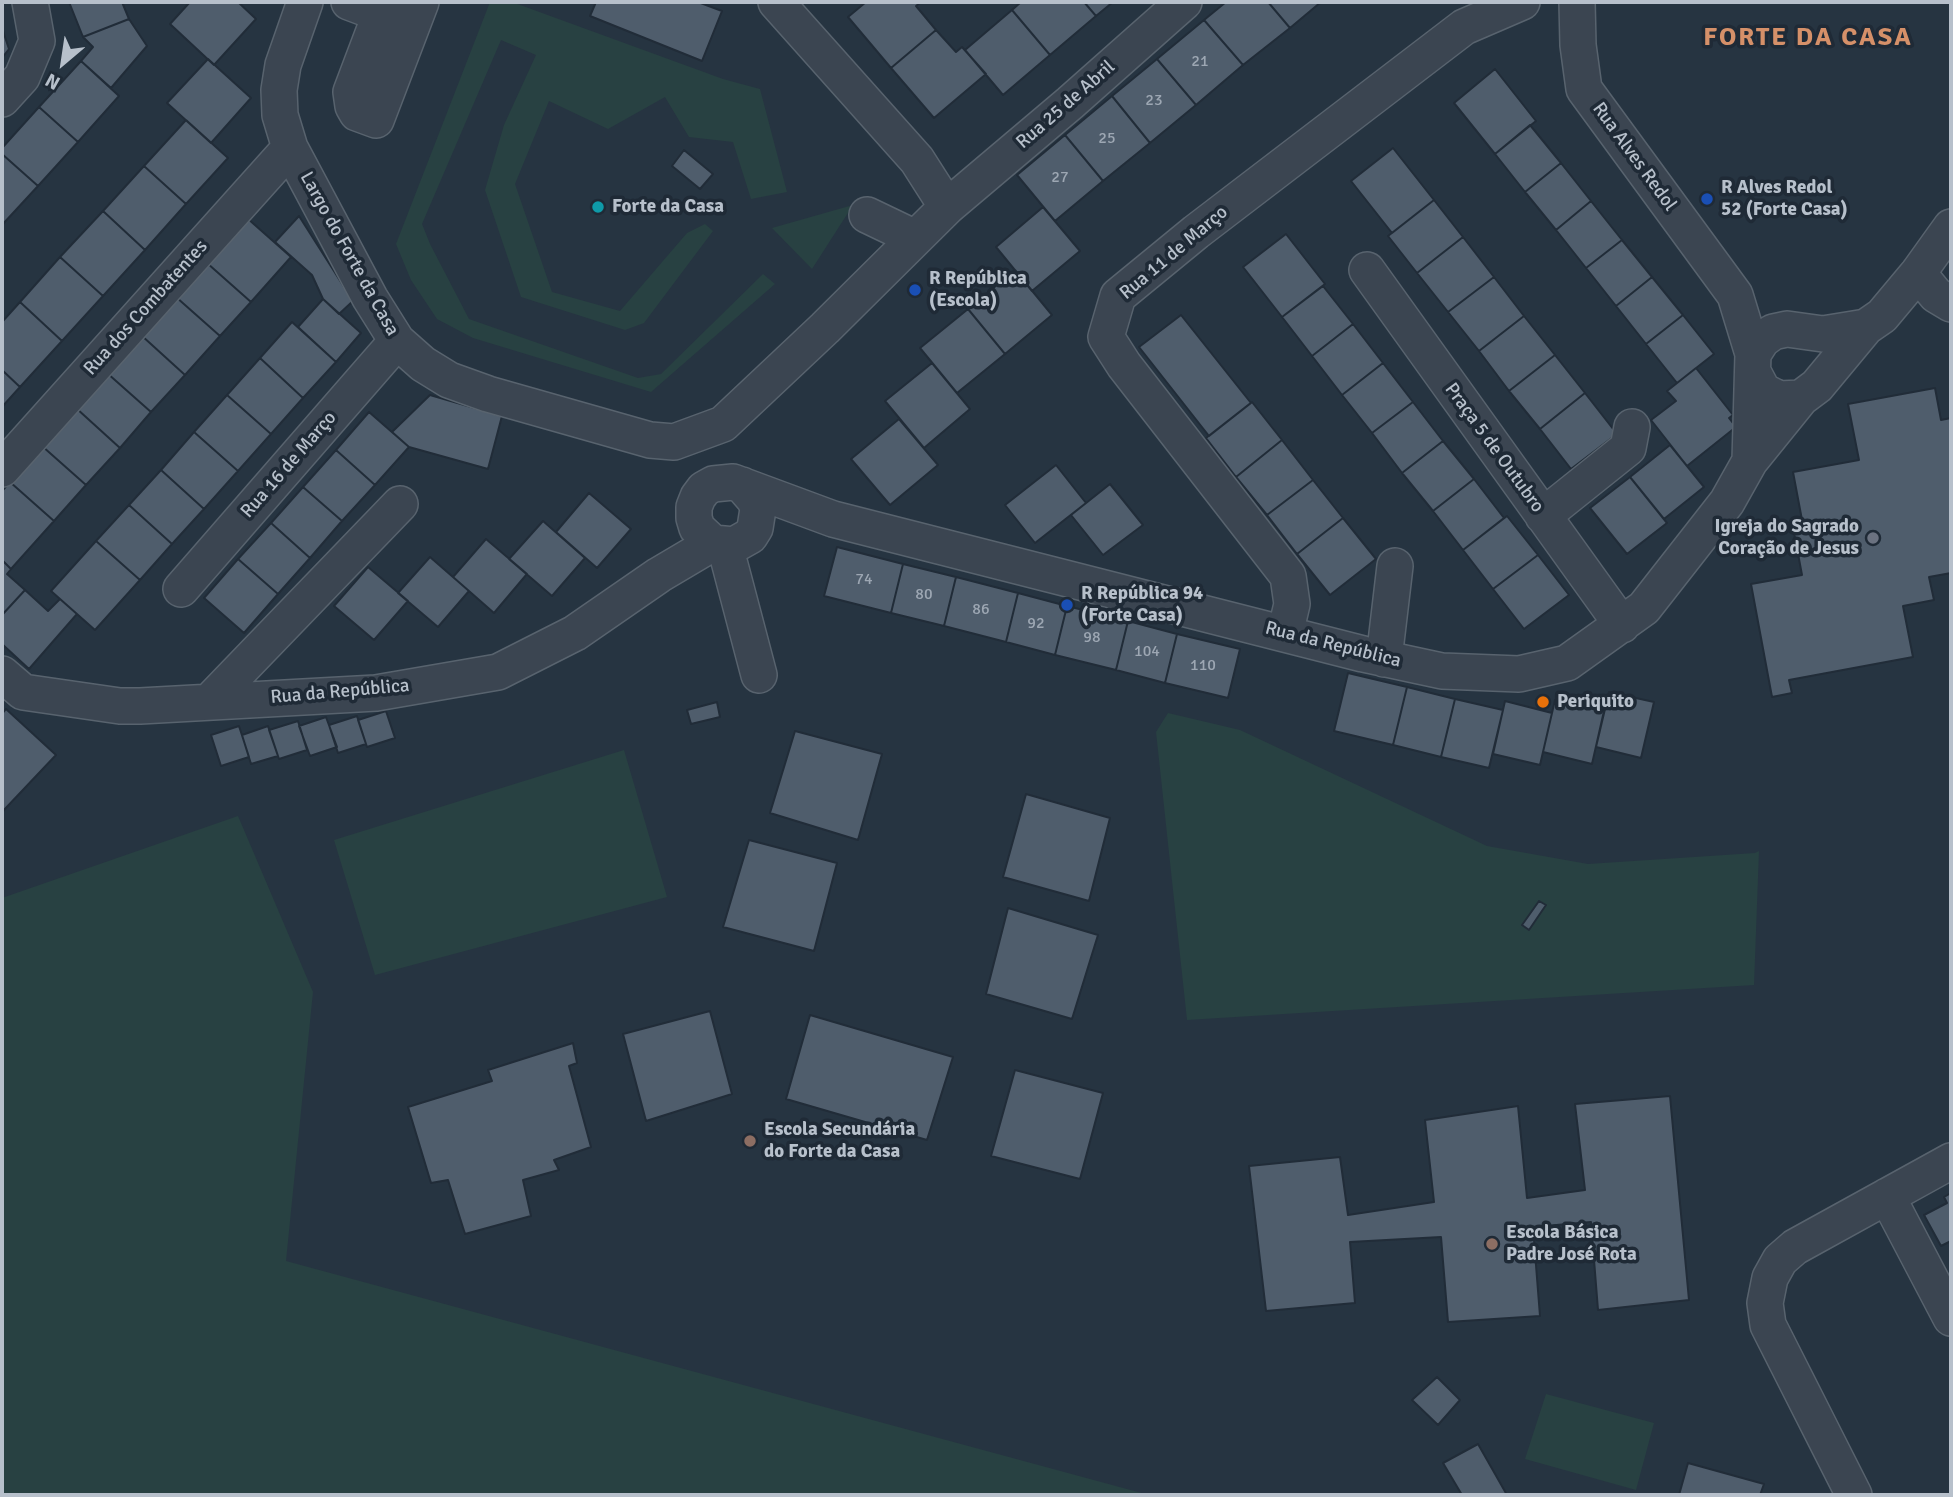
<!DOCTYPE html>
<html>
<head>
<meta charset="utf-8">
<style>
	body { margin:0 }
	#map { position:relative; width:1953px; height:1497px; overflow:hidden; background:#263441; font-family:Signika,sans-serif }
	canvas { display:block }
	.frame { position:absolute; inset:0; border:4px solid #b7c0cb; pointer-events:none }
	.north { position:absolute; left:28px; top:28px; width:70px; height:70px; -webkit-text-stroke:5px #1f2a36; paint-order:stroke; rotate:209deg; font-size:19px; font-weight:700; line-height:28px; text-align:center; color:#b7c0cb }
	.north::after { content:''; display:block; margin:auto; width:24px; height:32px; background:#b7c0cb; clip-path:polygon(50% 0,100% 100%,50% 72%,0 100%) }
</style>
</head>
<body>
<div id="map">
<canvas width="1953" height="1497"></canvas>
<div class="frame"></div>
<div class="north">N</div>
</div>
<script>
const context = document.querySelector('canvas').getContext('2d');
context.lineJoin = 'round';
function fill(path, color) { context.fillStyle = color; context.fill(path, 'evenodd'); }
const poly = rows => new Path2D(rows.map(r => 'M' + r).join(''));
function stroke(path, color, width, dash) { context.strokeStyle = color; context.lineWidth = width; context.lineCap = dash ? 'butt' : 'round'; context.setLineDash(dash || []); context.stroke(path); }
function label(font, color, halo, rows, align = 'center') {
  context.font = font + ' Signika,sans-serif'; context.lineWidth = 7; context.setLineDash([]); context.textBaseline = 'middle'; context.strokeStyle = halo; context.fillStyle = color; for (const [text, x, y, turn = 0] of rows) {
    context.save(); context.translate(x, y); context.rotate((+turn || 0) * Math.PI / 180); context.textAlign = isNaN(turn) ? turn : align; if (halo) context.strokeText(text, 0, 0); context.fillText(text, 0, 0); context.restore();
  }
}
const green = poly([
	[490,2,512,2,723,79,760,89,787,192,751,199,733,142,689,137,665,97,608,129,549,101,515,184,552,292,620,311,687,233,705,224,713,231,644,323,625,330,521,297,485,190,504,125,536,55,501,40,422,224,430,244,469,319,638,378,661,374,763,274,775,284,651,392,473,338,437,319,411,280,396,244],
	[853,205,812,269,772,228],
	[1168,713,1240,730,1487,846,1588,864,1755,853,1759,851,1754,985,1187,1020,1156,732],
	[624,750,667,897,375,975,334,840],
	[238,816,313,992,286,1261,1149,1495,2,1495,2,898],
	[1546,1394,1654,1423,1636,1490,1525,1459]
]);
const building = poly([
	[69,2,122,2,129,19,83,37,69,2],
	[190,2,238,2,256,19,214,65,170,24,190,2],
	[596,2,698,2,722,11,702,61,590,16,596,2],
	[866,2,921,2,916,6,936,30,891,68,848,17,866,2],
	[1021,2,1084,2,1096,16,1050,55,1012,10,1021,2],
	[1084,2,1113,2,1096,16,1084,2],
	[1226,2,1268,2,1290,28,1243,65,1204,20,1226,2],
	[1268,2,1321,2,1290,28,1268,2],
	[1012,10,1050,55,1003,95,965,50,1012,10],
	[129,19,147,46,111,88,81,61,93,47,83,37,129,19],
	[1204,20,1243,65,1196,105,1157,59,1204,20],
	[2,28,9,49,2,58,2,28],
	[936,30,956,52,962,47,986,74,934,118,891,68,936,30],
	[208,59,251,98,211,143,167,103,208,59],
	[1157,59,1196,105,1150,143,1112,96,1157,59],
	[81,61,119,96,78,142,39,107,81,61],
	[1495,69,1536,121,1495,154,1454,103,1495,69],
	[1112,96,1150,143,1103,181,1065,135,1112,96],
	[39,107,78,142,38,186,2,154,2,148,39,107],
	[186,120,228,158,186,204,144,166,186,120],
	[1530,125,1561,163,1525,192,1495,154,1530,125],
	[1065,135,1103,181,1055,221,1017,175,1065,135],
	[1393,148,1434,200,1392,233,1351,181,1393,148],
	[684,150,713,174,700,189,672,166,684,150],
	[2,154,38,186,2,225,2,154],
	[1561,163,1591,201,1556,230,1525,192,1561,163],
	[144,166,186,204,145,250,103,211,144,166],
	[1434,200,1463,237,1417,273,1388,236,1434,200],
	[1591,201,1622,240,1586,268,1556,230,1591,201],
	[1043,207,1080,251,1032,291,996,247,1043,207],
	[103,211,145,250,103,296,60,257,103,211],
	[299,216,353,301,339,314,323,299,312,275,275,242,299,216],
	[247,218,291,257,251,302,207,263,247,218],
	[1286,234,1325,284,1282,317,1243,267,1286,234],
	[1463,237,1494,277,1448,312,1417,273,1463,237],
	[1622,240,1652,277,1616,306,1586,268,1622,240],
	[60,257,103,296,62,341,20,302,60,257],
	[207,263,251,302,220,336,176,297,207,263],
	[1015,270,1052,315,1005,354,968,309,1015,270],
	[1494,277,1524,316,1479,351,1448,312,1494,277],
	[1652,277,1683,315,1646,344,1616,306,1652,277],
	[1323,286,1353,324,1312,356,1282,317,1323,286],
	[176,297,220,336,185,375,141,335,176,297],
	[323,299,361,333,336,362,298,327,323,299],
	[20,302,62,341,20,387,2,370,2,322,20,302],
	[968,309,1005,354,957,393,920,348,968,309],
	[1181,315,1251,403,1209,436,1139,347,1181,315],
	[1683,315,1714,354,1677,383,1646,344,1683,315],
	[1524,316,1555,355,1509,391,1479,351,1524,316],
	[292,322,336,362,303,398,260,358,292,322],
	[1353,324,1383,363,1342,395,1312,356,1353,324],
	[141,335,185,375,151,412,107,373,141,335],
	[1555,355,1585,393,1540,429,1509,391,1555,355],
	[260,358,303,398,271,434,227,395,260,358],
	[932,363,970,409,924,448,885,401,932,363],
	[1383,363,1413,402,1372,433,1342,395,1383,363],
	[1696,368,1733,415,1729,418,1736,427,1687,466,1651,420,1676,401,1667,391,1696,368],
	[2,370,20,387,2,407,2,370],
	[107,373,151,412,120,448,76,408,107,373],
	[1935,388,1941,420,1951,418,1951,573,1929,577,1934,600,1903,606,1913,657,1789,680,1792,693,1772,697,1751,584,1802,575,1792,522,1802,520,1793,472,1859,460,1848,404,1935,388],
	[1585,393,1617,434,1571,469,1540,429,1585,393],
	[227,395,271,434,238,471,194,432,227,395],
	[430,395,502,416,488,469,409,447,392,432,430,395],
	[1252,402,1282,440,1236,477,1206,438,1252,402],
	[1413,402,1443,441,1402,473,1372,433,1413,402],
	[76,408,120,448,86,485,42,446,76,408],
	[369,412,409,447,375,485,336,450,369,412],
	[899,419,938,465,890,505,851,459,899,419],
	[194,432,238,471,204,509,161,470,194,432],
	[1282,440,1313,480,1267,515,1236,477,1282,440],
	[1443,441,1474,479,1433,511,1402,473,1443,441],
	[1670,445,1704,487,1664,519,1630,477,1670,445],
	[42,446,86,485,54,521,10,482,42,446],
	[336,450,375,485,342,521,303,487,336,450],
	[1056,465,1086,503,1035,543,1005,505,1056,465],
	[161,470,204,509,172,544,129,505,161,470],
	[1630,477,1667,523,1627,554,1590,508,1630,477],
	[1474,479,1504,518,1463,550,1433,511,1474,479],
	[1313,480,1343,518,1297,554,1267,515,1313,480],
	[10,482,54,521,11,569,2,560,2,491,10,482],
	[1110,484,1143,525,1103,555,1071,515,1110,484],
	[303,487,342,521,310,558,271,523,303,487],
	[589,493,631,529,597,568,556,532,589,493],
	[129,505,172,544,140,580,96,541,129,505],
	[1507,516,1538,555,1493,589,1463,550,1507,516],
	[1343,518,1376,559,1330,595,1297,554,1343,518],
	[543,521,585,558,552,596,509,559,543,521],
	[271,523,310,558,278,594,238,559,271,523],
	[486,539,527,574,494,613,453,577,486,539],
	[96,541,140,580,95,630,51,591,96,541],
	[837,547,903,564,891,613,824,596,837,547],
	[1538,555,1569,595,1524,629,1493,589,1538,555],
	[430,557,469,591,438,627,398,593,430,557],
	[238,559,278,594,244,633,204,598,238,559],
	[2,560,11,569,7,574,25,590,2,615,2,560],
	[903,564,956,577,944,626,891,613,903,564],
	[368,567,408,601,374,640,334,606,368,567],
	[956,577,1018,593,1006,642,944,626,956,577],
	[25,590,48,611,60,599,77,614,29,669,2,644,2,615,25,590],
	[1018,593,1067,606,1055,655,1006,642,1018,593],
	[1067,606,1128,621,1116,670,1055,655,1067,606],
	[1128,621,1177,634,1165,683,1116,670,1128,621],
	[1177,634,1240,649,1228,698,1165,683,1177,634],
	[1348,673,1407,687,1393,745,1334,731,1348,673],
	[1407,687,1455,699,1441,757,1393,745,1407,687],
	[1609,692,1654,702,1641,758,1596,747,1609,692],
	[1455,699,1503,710,1489,768,1441,757,1455,699],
	[1555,700,1604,711,1592,764,1543,752,1555,700],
	[1505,701,1552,713,1540,765,1493,754,1505,701],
	[717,702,720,717,691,724,687,710,717,702],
	[6,709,56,755,3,811,2,714,6,709],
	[386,711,395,738,367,747,358,720,386,711],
	[357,716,366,744,338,753,329,725,357,716],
	[326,717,337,747,310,756,299,726,326,717],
	[298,721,307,750,279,759,269,730,298,721],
	[239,726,249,757,221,766,211,735,239,726],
	[268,726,278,756,251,764,242,735,268,726],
	[795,731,882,754,858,840,770,813,795,731],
	[1026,794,1110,818,1089,901,1003,877,1026,794],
	[749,840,837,863,814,951,723,927,749,840],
	[1539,901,1546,905,1529,930,1522,925,1539,901],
	[1008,908,1098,935,1072,1019,986,994,1008,908],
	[710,1011,732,1094,646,1121,623,1034,710,1011],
	[810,1015,953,1057,927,1140,786,1099,810,1015],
	[573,1043,577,1063,569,1066,591,1147,554,1160,559,1170,523,1180,531,1216,465,1234,448,1180,431,1183,408,1107,492,1081,488,1070,573,1043],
	[1015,1070,1103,1093,1080,1179,991,1156,1015,1070],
	[1670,1096,1689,1300,1598,1310,1591,1222,1533,1227,1540,1316,1448,1322,1441,1237,1350,1242,1355,1303,1266,1311,1249,1166,1340,1157,1348,1215,1434,1202,1425,1120,1518,1106,1527,1198,1585,1190,1575,1104,1670,1096],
	[1951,1193,1951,1241,1941,1246,1924,1215,1947,1203,1944,1197,1951,1193],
	[1437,1377,1460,1400,1438,1425,1412,1400,1437,1377],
	[1478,1444,1507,1495,1462,1495,1443,1463,1478,1444],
	[1688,1463,1764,1484,1760,1495,1679,1495,1688,1463]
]);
const minor = poly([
	[305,2,283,65,279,90,280,115,290,148,370,298,397,341,423,364,449,380,488,394,650,440,674,442,723,424,825,328,947,207,1070,103,1184,2],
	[349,2,381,14],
	[385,2,351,92,353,106,357,113,376,120,421,2],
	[776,2,917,160,947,207],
	[1577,2,1578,45,1584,89,1735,295,1753,354],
	[2,99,22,77,37,41,30,2],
	[867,215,915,238],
	[1367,270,1622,625],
	[1918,273,1936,295,1951,304],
	[1753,372,1763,391,1779,399,1801,398,1817,386,1866,327,1882,316,1918,273,1951,227],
	[1750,461,1753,354,1762,340,1773,332,1787,329,1823,334,1866,327],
	[2,469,290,148],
	[742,485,755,500,758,509,755,528,750,536,734,545,713,543,697,528,694,518,694,507,698,497,704,489,713,484,733,482,833,519,1363,654,1442,671,1519,674,1567,663,1644,608,1727,502,1750,461,1801,398],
	[1543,516,1628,448,1632,427],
	[725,546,759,675],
	[181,589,397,341],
	[1285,634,1292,604,1288,576,1124,365,1106,337,1118,296,1196,232,1464,27,1522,2],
	[1384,659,1395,566],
	[2,674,23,692,120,706,140,706,376,693,498,672,575,633,659,575,713,543],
	[211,700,400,504],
	[1887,1196,1951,1318],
	[1854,1495,1768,1325,1765,1303,1770,1278,1780,1260,1795,1247,1951,1161]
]);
const markers = [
	[1707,199,7,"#1a4fb4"],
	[598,207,7,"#0f9aa8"],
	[915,290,7,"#1a4fb4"],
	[1873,538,7,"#6b7280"],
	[1067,605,7,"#1a4fb4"],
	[1543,702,7,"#e8710a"],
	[750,1141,7,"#8d6e63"],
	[1492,1244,7,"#8d6e63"]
];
const numberNames = [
	["21",1200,62],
	["23",1154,101],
	["25",1107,139],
	["27",1060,178],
	["74",864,580],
	["80",924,595],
	["86",981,610],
	["92",1036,624],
	["98",1092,638],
	["104",1147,652],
	["110",1203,666]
];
const streetNames = [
	["Rua 25 de Abril",1066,105,-41],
	["Rua Alves Redol",1634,157,54],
	["Rua 11 de Março",1174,253,-40],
	["Largo do Forte da Casa",349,254,61],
	["Rua dos Combatentes",146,308,-48],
	["Praça 5 de Outubro",1494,448,54],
	["Rua 16 de Março",289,465,-49],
	["Rua da República",1333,645,14],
	["Rua da República",340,692,-5]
];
const poiNames = [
	["R Alves Redol",1721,188],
	["52 (Forte Casa)",1721,210],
	["Forte da Casa",612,207],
	["R República",929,279],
	["(Escola)",929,301],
	["Igreja do Sagrado",1859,527,"right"],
	["Coração de Jesus",1859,549,"right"],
	["R República 94",1081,594],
	["(Forte Casa)",1081,616],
	["Periquito",1557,702],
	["Escola Secundária",764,1130],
	["do Forte da Casa",764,1152],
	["Escola Básica",1506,1233],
	["Padre José Rota",1506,1255]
];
const districtNames = [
	["FORTE DA CASA",1808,38]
];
fill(green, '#284142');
fill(building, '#4f5d6c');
stroke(building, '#212c38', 2);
stroke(minor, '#58636e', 38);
stroke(minor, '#3b4551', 35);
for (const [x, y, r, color] of markers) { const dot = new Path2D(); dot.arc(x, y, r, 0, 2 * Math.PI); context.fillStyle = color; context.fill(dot); stroke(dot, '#1f2a36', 2.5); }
label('16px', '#9da7b3', null, numberNames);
label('19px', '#b7c0cb', '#1f2a36', streetNames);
label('bold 19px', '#b7c0cb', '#1f2a36', poiNames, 'left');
context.letterSpacing = '2px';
label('bold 26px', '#d59069', '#1f2a36', districtNames);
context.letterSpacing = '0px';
</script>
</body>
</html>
